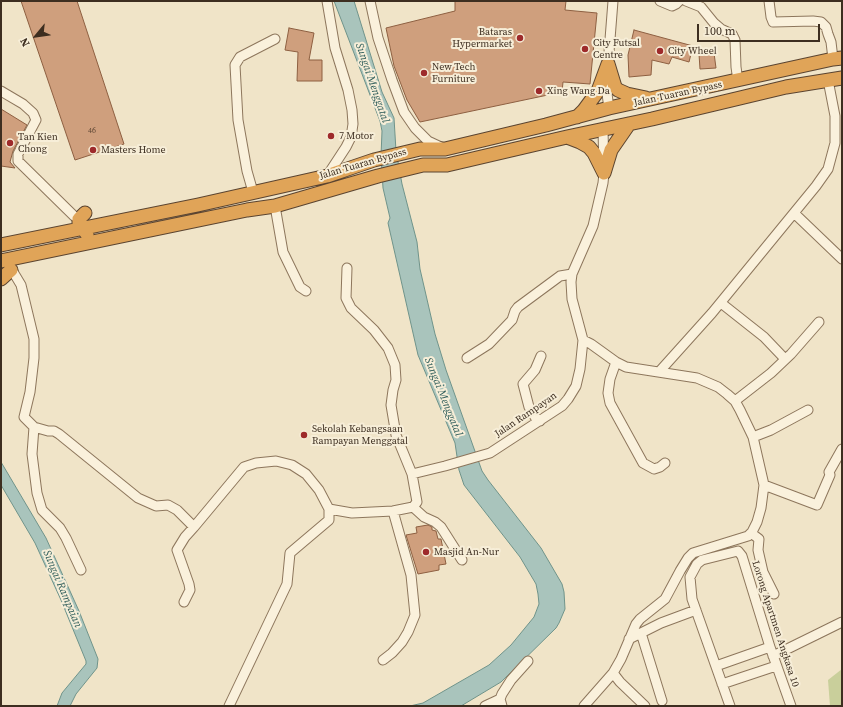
<!DOCTYPE html>
<html>
<head>
<meta charset="utf-8">
<style>
	body { margin:0 }
	#map { position:relative; width:843px; height:707px; overflow:hidden; background:#f0e4c8; font-family:"Source Serif 4",serif }
	canvas { display:block }
	.frame { position:absolute; inset:0; border:2px solid #3d2e20; pointer-events:none }
	.north { position:absolute; left:16px; top:16px; width:40px; height:40px; -webkit-text-stroke:3px #f7eed8; paint-order:stroke; rotate:241deg; font-size:11px; font-weight:700; line-height:16px; text-align:center; color:#3d2e20 }
	.north::after { content:''; display:block; margin:auto; width:14px; height:18px; background:#3d2e20; clip-path:polygon(50% 0,100% 100%,50% 72%,0 100%) }
	.scale { position:absolute; left:697px; top:24px; width:123px; height:18px; box-sizing:border-box; border:2px solid #3d2e20; border-top:0; padding-left:5px; font-size:12px; line-height:14px; white-space:nowrap; color:#3d2e20; -webkit-text-stroke:3px #f7eed8; paint-order:stroke }
</style>
</head>
<body>
<div id="map">
<canvas width="843" height="707"></canvas>
<div class="frame"></div>
<div class="north">N</div>
<div class="scale">100 m</div>
</div>
<script>
const context = document.querySelector('canvas').getContext('2d');
context.lineJoin = 'round';
function fill(path, color) { context.fillStyle = color; context.fill(path, 'evenodd'); }
const poly = rows => new Path2D(rows.map(r => 'M' + r).join(''));
function stroke(path, color, width, dash) { context.strokeStyle = color; context.lineWidth = width; context.lineCap = dash ? 'butt' : 'round'; context.setLineDash(dash || []); context.stroke(path); }
function label(font, color, halo, rows, align = 'center') {
  context.font = font + ' "Source Serif 4",serif'; context.lineWidth = 4; context.setLineDash([]); context.textBaseline = 'middle'; context.strokeStyle = halo; context.fillStyle = color; for (const [text, x, y, turn = 0] of rows) {
    context.save(); context.translate(x, y); context.rotate((+turn || 0) * Math.PI / 180); context.textAlign = isNaN(turn) ? turn : align; if (halo) context.strokeText(text, 0, 0); context.fillText(text, 0, 0); context.restore();
  }
}
const green = poly([
	[842,669,842,706,830,706,828,680]
]);
const water = poly([
	[334,1,354,1,382,92,394,118,396,151,402,184,417,242,420,269,435,334,446,370,482,471,488,480,541,548,562,584,564,592,565,609,559,623,556,628,501,682,461,706,410,706,423,703,489,665,511,645,534,617,539,604,538,594,536,584,520,557,464,485,459,470,455,443,418,355,388,223,390,218,383,188,381,156,382,131,380,121,334,1],
	[1,462,46,538,79,611,98,659,97,668,76,694,70,706,57,706,62,693,86,664,86,661,61,600,35,543,1,485,1,462]
]);
const building = poly([
	[21,1,77,1,124,144,75,160,21,1],
	[455,1,566,1,565,10,597,13,590,84,563,82,562,92,420,122,407,100,394,66,386,28,455,11,455,1],
	[289,28,314,33,309,60,322,60,322,81,297,81,298,52,285,50,289,28],
	[634,30,693,46,689,62,672,57,669,64,652,60,651,75,629,77,628,55,634,30],
	[714,53,716,68,700,69,699,54,714,53],
	[1,109,27,125,13,151,10,162,15,168,1,166,1,109],
	[428,525,432,527,432,530,436,531,438,539,441,539,446,564,439,565,439,570,418,574,406,535,417,533,416,527,428,525]
]);
const minor = poly([
	[327,1,335,48,348,90,352,110,353,124,351,137,346,147,327,176],
	[370,1,378,38,392,80,404,112,415,128,428,141,441,147],
	[660,1,672,6,676,4,679,1],
	[686,1,701,7,714,23,721,29,732,34,735,40,736,67,738,81],
	[769,1,771,17,773,22,813,21,821,22,826,27,828,34,831,42,833,59],
	[1,91,23,104,33,113,36,120,18,154,18,161,74,216],
	[609,108,607,94,609,52,613,1],
	[253,192,247,171,238,120,235,65,240,57,275,39],
	[275,206,283,252,300,287,306,291],
	[794,213,842,259],
	[9,265,21,285,34,339,34,358,30,392,24,417,34,427,48,431,54,431,59,434,138,498,156,506,168,505,177,510,194,527,244,467,256,463,276,461,292,465,306,474,319,490,329,509,329,520,290,553,287,584,229,706],
	[721,303,764,337,785,359],
	[583,340,591,344,616,362,626,367,697,378,718,387,727,394,735,401,740,410,753,437,764,485,761,508,757,522,752,532,748,536,693,553,688,558,680,571,665,599,640,619,636,624,621,659,613,673,584,706],
	[467,358,489,344,512,320,515,311,518,307,560,276,572,274],
	[616,362,610,379,608,393,610,403,643,463,654,469,660,467,665,463],
	[659,372,712,313,816,186,828,169,835,143,835,116,828,80],
	[735,401,771,373,791,354,819,322],
	[540,421,535,417,529,407,523,384,535,370,541,356],
	[34,427,32,454,37,493,42,510,60,528,66,538,81,570],
	[753,437,771,430,808,410],
	[412,474,445,466,490,453,562,406,568,399,576,386,580,369,583,340,572,299,571,282,572,274,593,226,603,183,604,173,603,129],
	[764,485,817,505,830,475,829,472,842,449],
	[413,507,424,517,435,522,441,527,462,560],
	[329,509,352,513,393,511,413,507,417,502,412,474,396,435,391,405,393,390,396,380,395,365,388,348,374,330,351,308,346,298,347,268],
	[751,533,759,539,758,550,763,572,774,594],
	[184,602,190,590,189,584,177,550,185,537,194,527],
	[641,633,662,701],
	[629,639,661,623,696,610],
	[773,656,842,622],
	[383,660,392,653,402,642,408,632,415,615,411,575,393,511],
	[716,666,770,647],
	[613,673,620,682,645,706],
	[722,684,776,666],
	[485,706,500,699],
	[502,706,500,699,502,694,511,680,528,661],
	[730,706,692,599,690,577,697,564,702,560,738,551,742,556,770,647,791,706]
]);
const highway = poly([
	[608,64,615,87,618,90,627,94,646,98],
	[577,117,584,110,598,91,608,64],
	[567,137,580,142,589,147,594,153,604,173],
	[604,173,611,150,629,124],
	[85,213,79,219,79,224,87,234],
	[1,245,198,205,327,176,374,160,420,149,445,149,546,125,609,108,833,59,842,58],
	[1,261,247,210,275,206,378,176,423,165,447,165,567,137,652,119,786,87,842,78],
	[1,279,11,270]
]);
const markers = [
	[520,38,4,"#9e2a2b"],
	[585,49,4,"#9e2a2b"],
	[660,51,4,"#9e2a2b"],
	[424,73,4,"#9e2a2b"],
	[539,91,4,"#9e2a2b"],
	[331,136,4,"#9e2a2b"],
	[10,143,4,"#9e2a2b"],
	[93,150,4,"#9e2a2b"],
	[304,435,4,"#9e2a2b"],
	[426,552,4,"#9e2a2b"]
];
const numberNames = [
	["46",92,131]
];
const poiNames = [
	["Bataras",512,32,"right"],
	["Hypermarket",512,44,"right"],
	["City Futsal",593,43],
	["Centre",593,55],
	["City Wheel",668,51],
	["New Tech",432,67],
	["Furniture",432,79],
	["Xing Wang Da",547,91],
	["7 Motor",339,136],
	["Tan Kien",18,137],
	["Chong",18,149],
	["Masters Home",101,150],
	["Sekolah Kebangsaan",312,429],
	["Rampayan Menggatal",312,441],
	["Masjid An-Nur",434,552]
];
const streetNames = [
	["Jalan Tuaran Bypass",678,94,-12],
	["Jalan Tuaran Bypass",363,164,-16],
	["Jalan Rampayan",526,415,-34],
	["Lorong Apartmen Angkasa 10",775,624,72]
];
const waterNames = [
	["Sungai Menggatal",372,83,71],
	["Sungai Menggatal",443,397,68],
	["Sungai Rampaian",62,589,67]
];
fill(green, '#c9cf9b');
fill(water, '#a9c4bc');
stroke(water, '#6f938a', 1);
fill(building, '#cf9f7d');
stroke(building, '#8d5f41', 1);
stroke(minor, '#8d765c', 11);
stroke(highway, '#5b4430', 15);
stroke(minor, '#faf1dc', 9);
stroke(highway, '#e0a458', 13);
for (const [x, y, r, color] of markers) { const dot = new Path2D(); dot.arc(x, y, r, 0, 2 * Math.PI); context.fillStyle = color; context.fill(dot); stroke(dot, '#f7eed8', 1.5); }
label('8px', '#624a37', null, numberNames);
label('10px', '#3d2e20', '#f7eed8', poiNames, 'left');
label('10px', '#3d2e20', '#f7eed8', streetNames);
label('italic 11px', '#2f5d5a', '#f7eed8', waterNames);
</script>
</body>
</html>
